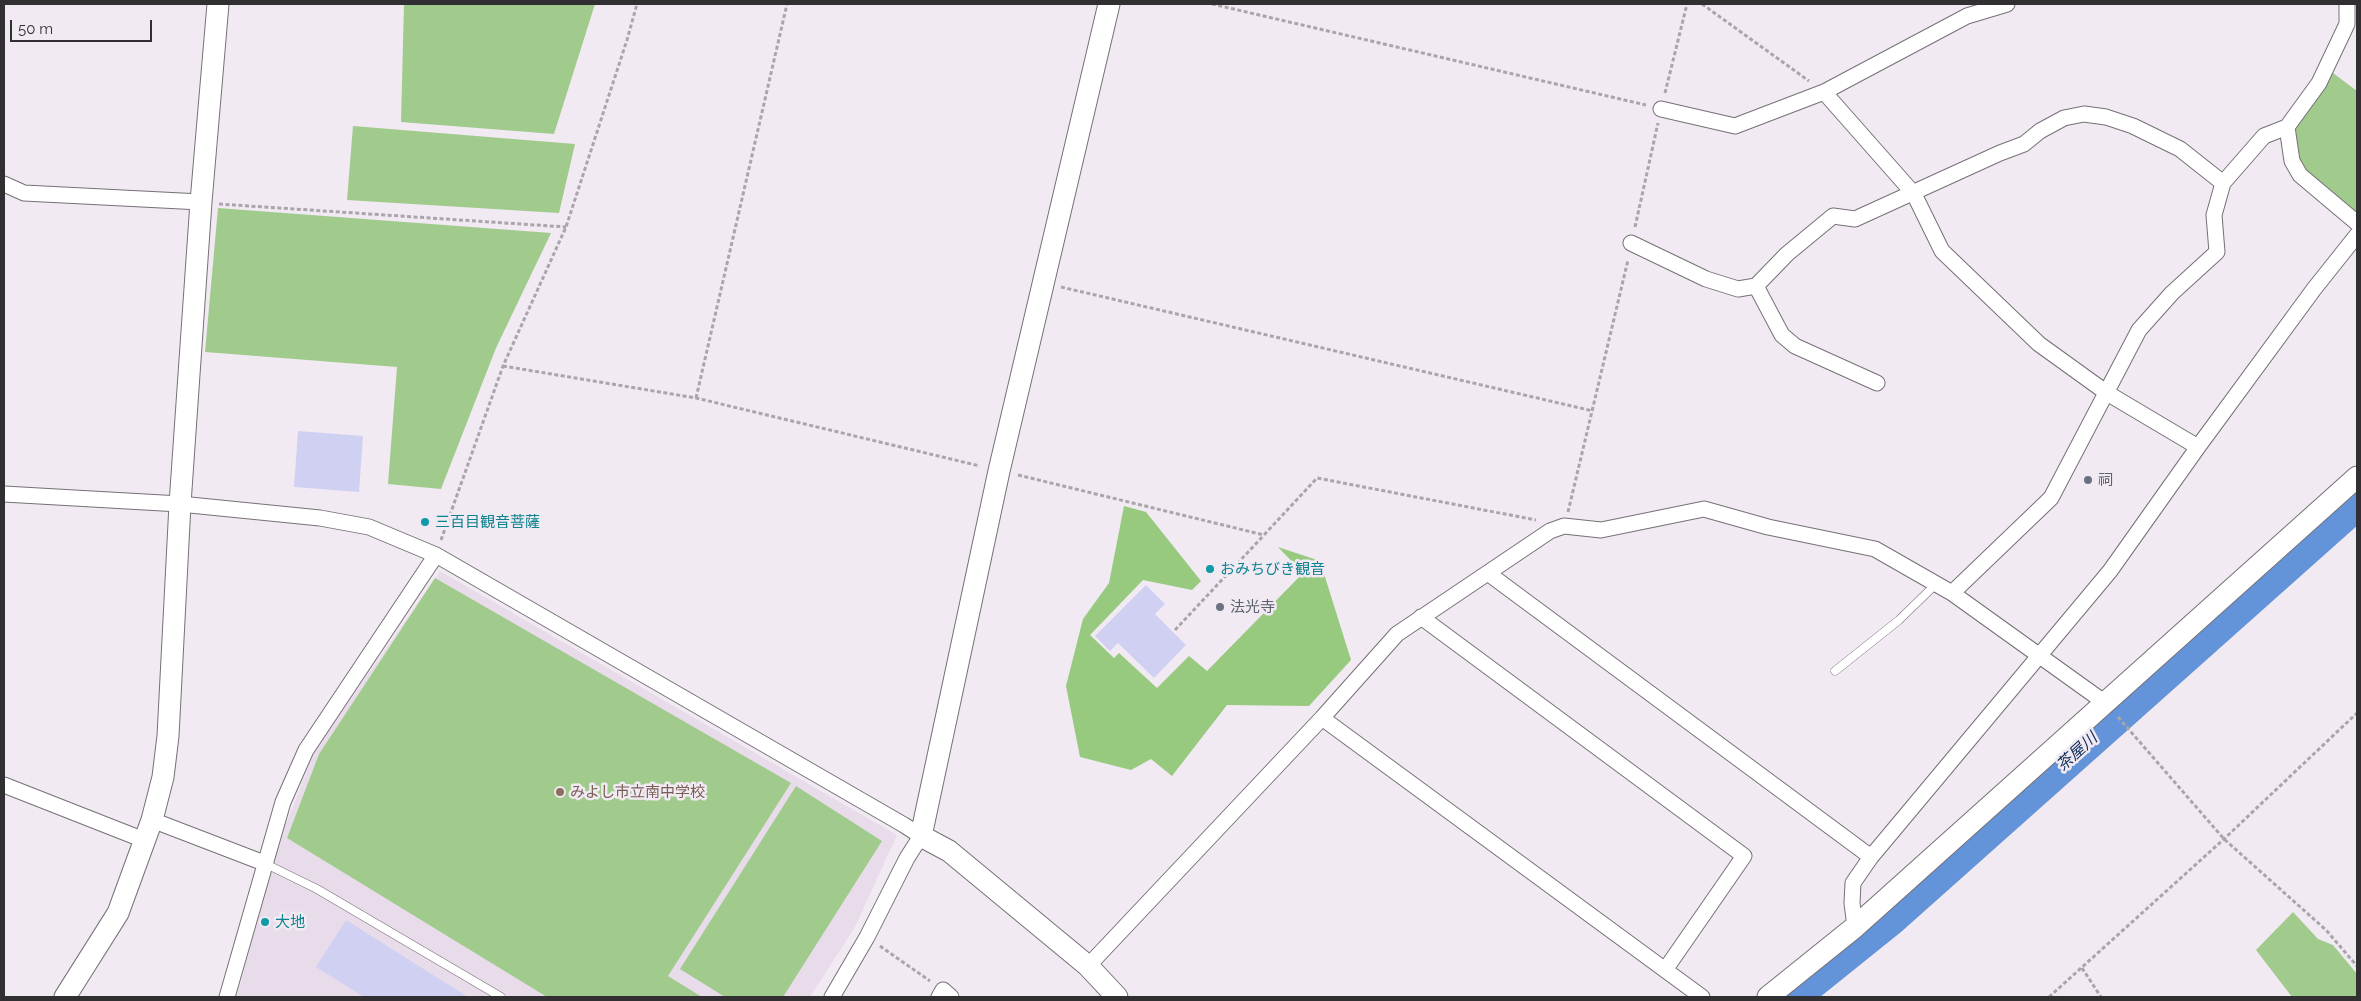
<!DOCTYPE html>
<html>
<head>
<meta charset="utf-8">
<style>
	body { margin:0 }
	#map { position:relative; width:2361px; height:1001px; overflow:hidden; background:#f1eaf2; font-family:Raleway,sans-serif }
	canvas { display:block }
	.frame { position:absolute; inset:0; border:5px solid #312f32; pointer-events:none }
	.scale { position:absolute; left:10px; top:20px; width:142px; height:22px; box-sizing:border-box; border:2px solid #312f32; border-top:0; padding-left:6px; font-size:15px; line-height:18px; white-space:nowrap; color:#312f32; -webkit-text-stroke:4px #f1eaf2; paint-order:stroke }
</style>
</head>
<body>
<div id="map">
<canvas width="2361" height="1001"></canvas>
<div class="frame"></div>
<div class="scale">50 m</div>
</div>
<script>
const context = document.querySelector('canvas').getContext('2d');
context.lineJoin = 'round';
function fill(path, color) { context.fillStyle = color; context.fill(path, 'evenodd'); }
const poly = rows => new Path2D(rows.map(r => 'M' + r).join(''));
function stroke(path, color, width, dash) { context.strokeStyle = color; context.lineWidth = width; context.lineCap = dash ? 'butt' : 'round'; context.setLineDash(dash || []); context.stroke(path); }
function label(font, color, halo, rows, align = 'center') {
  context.font = font + ' Raleway,"Noto Sans JP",sans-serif'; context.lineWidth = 5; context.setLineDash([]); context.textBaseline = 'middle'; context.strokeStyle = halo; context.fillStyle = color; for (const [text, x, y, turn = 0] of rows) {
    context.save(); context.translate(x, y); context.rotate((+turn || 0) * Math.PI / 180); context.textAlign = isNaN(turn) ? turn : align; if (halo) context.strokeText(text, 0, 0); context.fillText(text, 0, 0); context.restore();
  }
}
const built = poly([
	[440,571,897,835,855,927,810,997,237,997,275,851,316,749]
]);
const green = poly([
	[404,4,595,4,554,134,401,122],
	[2333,73,2357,91,2357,221,2301,171,2294,139,2297,124],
	[353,126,575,144,559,213,347,200],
	[218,208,551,233,496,348,441,489,388,484,397,367,205,352],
	[435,578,791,783,668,976,702,997,547,997,287,838,319,754],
	[796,786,882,841,783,997,725,997,680,969],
	[2293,912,2318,939,2333,945,2357,974,2357,997,2292,997,2256,950]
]);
const forest = poly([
	[1124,506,1146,512,1201,581,1192,590,1143,580,1090,635,1114,658,1119,653,1157,688,1189,656,1207,671,1303,573,1278,547,1320,561,1351,660,1309,706,1227,705,1172,776,1151,759,1131,770,1080,757,1066,686,1083,619,1109,583]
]);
const river = poly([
	[1793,997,1890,919,2357,503]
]);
const building = poly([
	[298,431,363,436,359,492,294,487],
	[1146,585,1165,604,1155,614,1186,645,1154,678,1118,643,1110,651,1095,636],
	[346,920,468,997,364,997,316,967]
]);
const path = poly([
	[1212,4,1646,105],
	[1702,4,1809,81],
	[1665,93,1687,4],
	[219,204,566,227],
	[1635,227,1658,123],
	[1061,287,1593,411],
	[503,366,696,398,980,466],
	[696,398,787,4],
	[1018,475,1264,535,1317,478,1536,520],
	[1568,512,1628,260],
	[441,540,503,366,566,227,627,40,637,4],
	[1175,630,1264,535],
	[2118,717,2224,839,2326,930,2357,966],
	[880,946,930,981],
	[2082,968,2101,997],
	[2049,997,2224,839,2357,713]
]);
const lane = poly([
	[1835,671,1899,620,1936,584],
	[264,863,317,889,501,997]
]);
const street = poly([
	[1824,92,1914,194,1942,251,2039,344,2107,393,2198,447],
	[1661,109,1735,126,1824,92,1967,16,2007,4],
	[2287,127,2292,161,2300,175,2357,223],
	[4,184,24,193,201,202],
	[1631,243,1706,279,1738,289,1756,286,1782,335,1795,346,1877,383],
	[1756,286,1787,254,1833,216,1855,219,2000,153,2024,144,2040,131,2064,118,2084,114,2106,117,2133,126,2180,149,2223,183],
	[4,494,180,504,320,518,369,527,436,555,904,825,921,836,907,858,867,937,832,997],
	[1489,574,1871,857],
	[1952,593,2051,498,2139,330,2172,293,2217,252,2214,215,2223,183,2264,136,2287,127,2319,83,2347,24,2347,4],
	[1421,617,1744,856,1665,970],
	[1322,718,1702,997],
	[4,785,144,840],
	[152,820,264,863],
	[1855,927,1852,903,1853,883,1871,857,2110,571,2198,447,2314,289,2357,235],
	[1088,966,1322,718,1397,634,1550,531,1564,526,1601,530,1704,509,1768,527,1875,549,1952,593,2104,702],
	[227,997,283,802,306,750,436,555],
	[939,997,943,990,951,997]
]);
const secondary = poly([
	[1109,4,999,471,921,836,949,851,1088,966,1117,997],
	[65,997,118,913,152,820,163,777,168,736,180,504,201,202,218,4],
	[1768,997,1855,927,2357,477]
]);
const markers = [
	[2088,480,5,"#6b7280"],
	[425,522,5,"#0f9aa8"],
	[1210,569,5,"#0f9aa8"],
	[1220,607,5,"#6b7280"],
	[560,792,5,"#8d6e63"],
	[265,922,5,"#0f9aa8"]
];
const worshipNames = [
	["祠",2098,480],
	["法光寺",1230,607]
];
const cultureNames = [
	["三百目観音菩薩",435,522],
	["おみちびき観音",1220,569],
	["大地",275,922]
];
const educationNames = [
	["みよし市立南中学校",570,792]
];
const waterNames = [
	["茶屋川",2077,752,-42]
];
fill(built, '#e9dcea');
fill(green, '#a1cb8d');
fill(forest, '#97c97e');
stroke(river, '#6393d8', 34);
fill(building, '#d0d1f2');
stroke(lane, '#767077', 9);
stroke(street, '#767077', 17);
stroke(secondary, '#767077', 23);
stroke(path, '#aaa5ab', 3, [4, 2.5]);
stroke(lane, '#fff', 8);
stroke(street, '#fff', 15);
stroke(secondary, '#fff', 21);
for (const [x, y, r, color] of markers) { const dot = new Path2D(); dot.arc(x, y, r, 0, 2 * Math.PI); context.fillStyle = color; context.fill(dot); stroke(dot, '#f1eaf2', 2); }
label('15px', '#5b616d', '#f1eaf2', worshipNames, 'left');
label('15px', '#0d838f', '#f1eaf2', cultureNames, 'left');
label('15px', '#785e54', '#f1eaf2', educationNames, 'left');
label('italic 16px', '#0d2d59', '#f1eaf2', waterNames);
</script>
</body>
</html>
